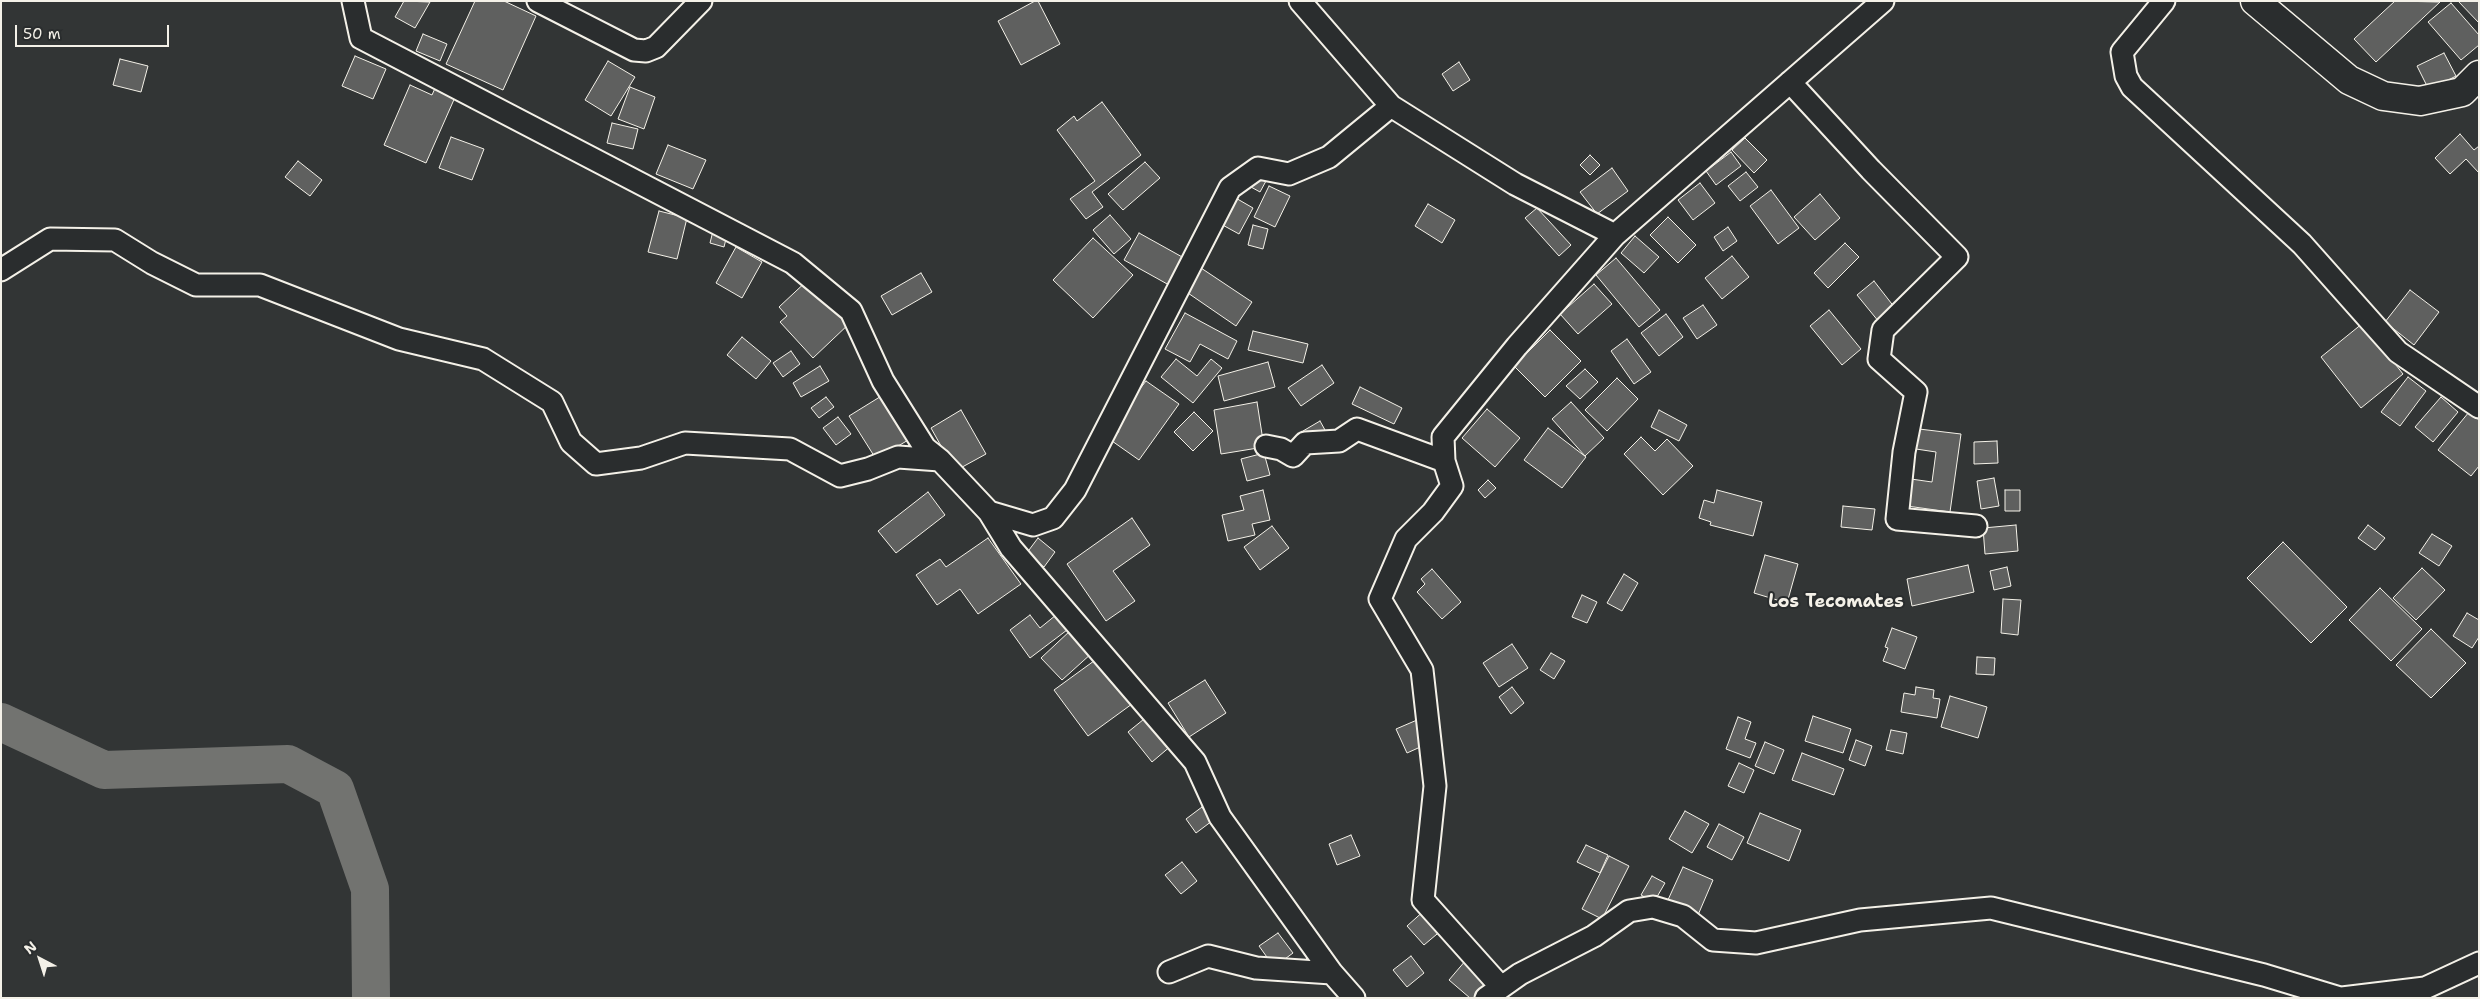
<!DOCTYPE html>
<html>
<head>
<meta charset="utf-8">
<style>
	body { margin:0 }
	#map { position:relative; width:2480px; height:999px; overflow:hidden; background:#323535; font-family:"Shantell Sans",sans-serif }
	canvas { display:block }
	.frame { position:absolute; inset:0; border:2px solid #f4f1e8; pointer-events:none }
	.north { position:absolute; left:15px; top:934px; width:50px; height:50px; -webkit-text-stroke:4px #2a2d2e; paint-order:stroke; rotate:320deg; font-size:14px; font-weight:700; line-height:20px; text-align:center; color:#f4f1e8 }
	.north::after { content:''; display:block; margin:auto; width:18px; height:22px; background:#f4f1e8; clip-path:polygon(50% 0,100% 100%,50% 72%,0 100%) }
	.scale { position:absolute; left:15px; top:25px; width:154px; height:22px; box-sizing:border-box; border:2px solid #f4f1e8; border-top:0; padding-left:6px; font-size:15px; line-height:18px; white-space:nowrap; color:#f4f1e8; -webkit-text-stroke:4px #2a2d2e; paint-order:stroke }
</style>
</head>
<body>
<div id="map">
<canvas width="2480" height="999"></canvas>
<div class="frame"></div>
<div class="north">N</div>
<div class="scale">50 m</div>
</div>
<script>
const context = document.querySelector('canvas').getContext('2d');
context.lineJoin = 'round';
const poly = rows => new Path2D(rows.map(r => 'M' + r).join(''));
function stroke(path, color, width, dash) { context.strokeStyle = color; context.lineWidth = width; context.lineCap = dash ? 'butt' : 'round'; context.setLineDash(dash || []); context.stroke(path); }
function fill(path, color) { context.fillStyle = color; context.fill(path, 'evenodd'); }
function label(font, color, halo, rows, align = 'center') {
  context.font = font + ' "Shantell Sans",sans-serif'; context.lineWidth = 4; context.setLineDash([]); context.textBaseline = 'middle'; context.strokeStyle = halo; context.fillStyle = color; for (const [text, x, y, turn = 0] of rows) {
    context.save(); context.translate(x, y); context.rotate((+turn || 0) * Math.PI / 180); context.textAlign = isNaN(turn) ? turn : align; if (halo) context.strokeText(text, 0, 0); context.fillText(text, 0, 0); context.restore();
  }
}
const river = poly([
	[1,722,104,770,288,764,335,789,370,889,371,998]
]);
const building = poly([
	[404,1,430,2,415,28,395,17,404,1],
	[475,1,504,1,536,16,503,90,446,64,475,1],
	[1035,1,1038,1,1060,44,1021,65,998,21,1035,1],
	[2395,1,2440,2,2376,62,2354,39,2395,1],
	[2458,1,2479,1,2479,23,2458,1],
	[2451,3,2479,35,2479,45,2461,60,2428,22,2451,3],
	[423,34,447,44,440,61,416,51,423,34],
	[2444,53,2456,76,2429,90,2417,66,2444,53],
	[355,56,386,69,373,99,342,86,355,56],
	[120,59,148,66,141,92,113,85,120,59],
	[608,61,635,77,611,116,585,100,608,61],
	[1459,62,1470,80,1453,91,1442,74,1459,62],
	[410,85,432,95,436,86,456,95,426,163,384,145,410,85],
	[630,87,655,97,644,129,618,119,630,87],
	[1102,102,1141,155,1092,192,1103,207,1086,219,1070,199,1095,181,1057,130,1074,116,1077,121,1102,102],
	[612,123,638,129,633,149,607,143,612,123],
	[2460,134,2474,150,2479,146,2479,173,2466,159,2450,174,2435,158,2460,134],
	[451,137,484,149,472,180,439,168,451,137],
	[1745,138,1767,160,1754,173,1732,150,1745,138],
	[668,145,706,160,693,189,656,174,668,145],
	[1731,152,1741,166,1716,185,1706,171,1731,152],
	[1590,155,1600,165,1590,175,1580,165,1590,155],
	[298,161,322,180,310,196,285,177,298,161],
	[1145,162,1160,178,1123,210,1108,194,1145,162],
	[1612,168,1628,191,1597,214,1580,192,1612,168],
	[1746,172,1758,187,1740,201,1728,186,1746,172],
	[1257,176,1266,181,1260,192,1251,187,1257,176],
	[1700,183,1715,203,1693,220,1678,200,1700,183],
	[1269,186,1290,196,1275,227,1254,217,1269,186],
	[1771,190,1799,228,1778,244,1750,206,1771,190],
	[1820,194,1840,218,1815,240,1794,217,1820,194],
	[1234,197,1253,208,1239,234,1219,223,1234,197],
	[1428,204,1455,220,1442,243,1415,226,1428,204],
	[1537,208,1571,245,1559,256,1525,218,1537,208],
	[659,211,687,218,677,259,648,252,659,211],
	[1110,215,1131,239,1114,254,1093,230,1110,215],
	[1668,217,1696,245,1678,263,1650,235,1668,217],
	[1253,225,1268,229,1263,249,1248,245,1253,225],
	[714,227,728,231,724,247,710,243,714,227],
	[1728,227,1737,241,1723,251,1714,237,1728,227],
	[1139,233,1184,258,1169,285,1124,260,1139,233],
	[1635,236,1659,257,1644,273,1621,253,1635,236],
	[1093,238,1133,275,1093,318,1053,280,1093,238],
	[1845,243,1859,257,1828,288,1814,273,1845,243],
	[736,247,762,262,742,298,716,283,736,247],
	[1732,256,1749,277,1722,299,1705,278,1732,256],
	[1616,258,1660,310,1639,327,1596,275,1616,258],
	[1201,268,1252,302,1236,326,1185,291,1201,268],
	[921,273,932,292,892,315,881,296,921,273],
	[810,278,851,322,813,358,780,322,787,316,779,307,810,278],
	[1874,281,1895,308,1879,322,1857,295,1874,281],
	[1594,284,1612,304,1578,334,1560,314,1594,284],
	[2410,290,2439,312,2414,345,2385,322,2410,290],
	[1703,305,1717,325,1697,339,1683,318,1703,305],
	[1829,310,1861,349,1842,365,1810,326,1829,310],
	[1185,313,1237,341,1228,359,1200,344,1190,362,1165,349,1185,313],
	[1666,314,1683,337,1659,356,1641,333,1666,314],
	[2363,323,2403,374,2361,408,2321,357,2363,323],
	[1550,330,1581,361,1545,397,1514,366,1550,330],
	[1253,331,1308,344,1303,363,1248,350,1253,331],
	[742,337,771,361,756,379,727,355,742,337],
	[1627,339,1651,372,1634,384,1611,351,1627,339],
	[791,351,800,364,783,377,773,363,791,351],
	[1176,359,1197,376,1211,359,1222,368,1193,403,1161,377,1176,359],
	[1268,362,1275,387,1224,401,1218,376,1268,362],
	[1322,365,1334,383,1301,406,1288,388,1322,365],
	[820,366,829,381,801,397,793,383,820,366],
	[1585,369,1598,382,1580,399,1566,386,1585,369],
	[2408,377,2426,391,2400,426,2381,412,2408,377],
	[1617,378,1638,399,1607,431,1585,410,1617,378],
	[1146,381,1179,404,1139,460,1112,441,1119,431,1111,426,1146,381],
	[1360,387,1402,408,1394,424,1352,404,1360,387],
	[883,395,910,439,876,459,849,416,883,395],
	[826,397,834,407,819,418,811,408,826,397],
	[2441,397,2458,412,2433,442,2415,427,2441,397],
	[1257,402,1264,447,1221,454,1214,410,1257,402],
	[1571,402,1604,438,1585,456,1552,419,1571,402],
	[1487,409,1520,438,1495,467,1462,438,1487,409],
	[961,410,986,454,955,471,931,428,961,410],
	[1659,410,1687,425,1679,441,1651,427,1659,410],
	[1194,412,1213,431,1193,451,1174,432,1194,412],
	[2469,412,2479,420,2479,466,2471,476,2438,450,2469,412],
	[838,417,851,434,836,445,823,428,838,417],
	[1320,421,1325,430,1309,440,1303,431,1320,421],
	[1548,428,1586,457,1562,488,1524,460,1548,428],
	[1919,429,1961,434,1950,512,1907,506,1911,479,1932,482,1936,452,1916,449,1919,429],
	[1641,437,1655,451,1667,439,1693,466,1663,495,1624,454,1641,437],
	[1997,441,1998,463,1974,464,1974,442,1997,441],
	[1264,453,1270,475,1247,481,1241,459,1264,453],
	[1994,478,1999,506,1981,509,1977,481,1994,478],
	[1488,480,1496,488,1485,498,1478,490,1488,480],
	[1263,490,1270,520,1252,524,1255,535,1228,541,1222,515,1244,510,1240,496,1263,490],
	[1717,490,1762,502,1753,536,1710,525,1711,522,1699,518,1704,500,1714,503,1717,490],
	[2005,490,2020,490,2020,511,2005,511,2005,490],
	[928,492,945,515,896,553,878,531,928,492],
	[1843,506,1875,509,1872,530,1841,527,1843,506],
	[1132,518,1150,545,1113,571,1135,601,1106,621,1067,564,1132,518],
	[2016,525,2018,551,1985,554,1983,528,2016,525],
	[2368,525,2385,538,2375,550,2358,538,2368,525],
	[1272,526,1289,548,1260,570,1244,547,1272,526],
	[2432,534,2452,546,2439,566,2419,553,2432,534],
	[988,538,1021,584,978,614,960,589,937,605,916,575,940,559,946,567,988,538],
	[1038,538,1055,552,1044,567,1026,554,1038,538],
	[2283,542,2347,607,2311,643,2247,578,2283,542],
	[1765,555,1798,564,1787,603,1754,593,1765,555],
	[1968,565,1974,592,1912,606,1907,579,1968,565],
	[2007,567,2011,586,1994,590,1990,571,2007,567],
	[2422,568,2445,590,2416,620,2393,598,2422,568],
	[1432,569,1461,602,1442,619,1417,592,1425,584,1421,579,1432,569],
	[1624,574,1638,583,1622,611,1607,603,1624,574],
	[2380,588,2422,629,2391,661,2349,620,2380,588],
	[1582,595,1597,602,1587,623,1572,617,1582,595],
	[2003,599,2021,600,2018,635,2001,633,2003,599],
	[2467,613,2479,620,2479,637,2472,648,2453,636,2467,613],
	[1030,615,1040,628,1056,615,1067,630,1030,658,1010,630,1030,615],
	[1892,628,1917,637,1905,669,1883,661,1888,648,1885,647,1892,628],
	[2431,629,2466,663,2431,698,2396,665,2431,629],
	[1071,630,1092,653,1062,680,1041,658,1071,630],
	[1512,644,1528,668,1499,687,1483,663,1512,644],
	[1551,653,1565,661,1554,679,1540,670,1551,653],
	[1977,657,1995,658,1994,675,1976,674,1977,657],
	[1098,658,1132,704,1088,736,1054,690,1098,658],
	[1205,680,1226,713,1189,737,1168,703,1205,680],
	[1512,687,1524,703,1511,714,1499,697,1512,687],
	[1916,687,1934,690,1933,698,1940,699,1937,718,1901,712,1904,693,1915,695,1916,687],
	[1950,696,1987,707,1978,738,1941,727,1950,696],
	[1149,715,1172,745,1152,762,1128,732,1149,715],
	[1813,716,1851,729,1843,753,1805,741,1813,716],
	[1738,717,1751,722,1745,739,1756,743,1750,758,1726,749,1738,717],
	[1417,720,1427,744,1407,753,1396,729,1417,720],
	[1891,730,1907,733,1903,754,1886,750,1891,730],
	[1856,740,1872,746,1865,766,1849,760,1856,740],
	[1765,742,1784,750,1774,774,1755,766,1765,742],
	[1802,753,1844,769,1834,795,1792,780,1802,753],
	[1739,763,1754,770,1744,793,1728,786,1739,763],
	[1202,807,1212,821,1196,833,1186,819,1202,807],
	[1685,811,1709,824,1692,853,1669,839,1685,811],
	[1760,813,1801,830,1789,861,1747,843,1760,813],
	[1719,824,1744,837,1732,860,1707,847,1719,824],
	[1351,835,1360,856,1337,865,1329,844,1351,835],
	[1586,845,1608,855,1600,873,1577,862,1586,845],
	[1609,856,1629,866,1602,919,1582,909,1609,856],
	[1182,862,1197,881,1181,894,1165,875,1182,862],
	[1683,867,1713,880,1698,915,1667,902,1683,867],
	[1652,876,1665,883,1654,902,1641,895,1652,876],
	[1426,909,1443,929,1424,945,1407,926,1426,909],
	[1278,933,1293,953,1274,967,1259,946,1278,933],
	[1411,956,1424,973,1407,987,1393,970,1411,956],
	[1466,960,1490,980,1475,998,1470,998,1449,980,1466,960]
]);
const minor = poly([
	[353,1,361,38,793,263,851,311,883,381,925,448,940,460,989,512,1011,548,1195,762,1220,817,1332,973,1354,998],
	[538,1,634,50,646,51,656,47,701,1],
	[1300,1,1391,106,1515,184,1615,235],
	[2164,1,2122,52,2126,76,2132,87,2302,244,2398,352,2479,407],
	[1790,82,1871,170,1957,257,1883,330,1879,359,1916,392,1904,452,1897,519,1976,526],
	[1,270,50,239,115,240,152,263,196,285,260,285,399,339,483,359,552,402,571,442,596,464,641,458,685,443,790,449,840,476,868,469,898,457,940,460],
	[1266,446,1281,449,1293,456,1305,443,1339,441,1357,429,1444,461],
	[989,512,1033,525,1053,518,1075,490,1230,188,1258,168,1289,174,1329,157,1391,106],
	[1169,972,1208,956,1256,968,1332,973],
	[1501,987,1423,900,1435,786,1422,670,1380,599,1406,539,1433,512,1452,486,1444,461,1443,437,1517,346,1615,235,1883,1],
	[1486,998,1520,974,1594,936,1629,911,1653,907,1683,916,1713,940,1756,943,1860,920,1991,908,2264,975,2340,998],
	[2342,998,2425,988,2479,963]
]);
const primary = poly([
	[2255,1,2349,80,2383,96,2420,101,2462,92,2479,75]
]);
const quarterNames = [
	["Los Tecomates",1836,602]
];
stroke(river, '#727370', 38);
fill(building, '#5f605f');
stroke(building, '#f4f1e8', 1);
stroke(minor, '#f4f1e8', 25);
stroke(primary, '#f4f1e8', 31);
stroke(minor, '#2a2d2e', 21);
stroke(primary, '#2a2d2e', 28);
label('bold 18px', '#f4f1e8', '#2a2d2e', quarterNames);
</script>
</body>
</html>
